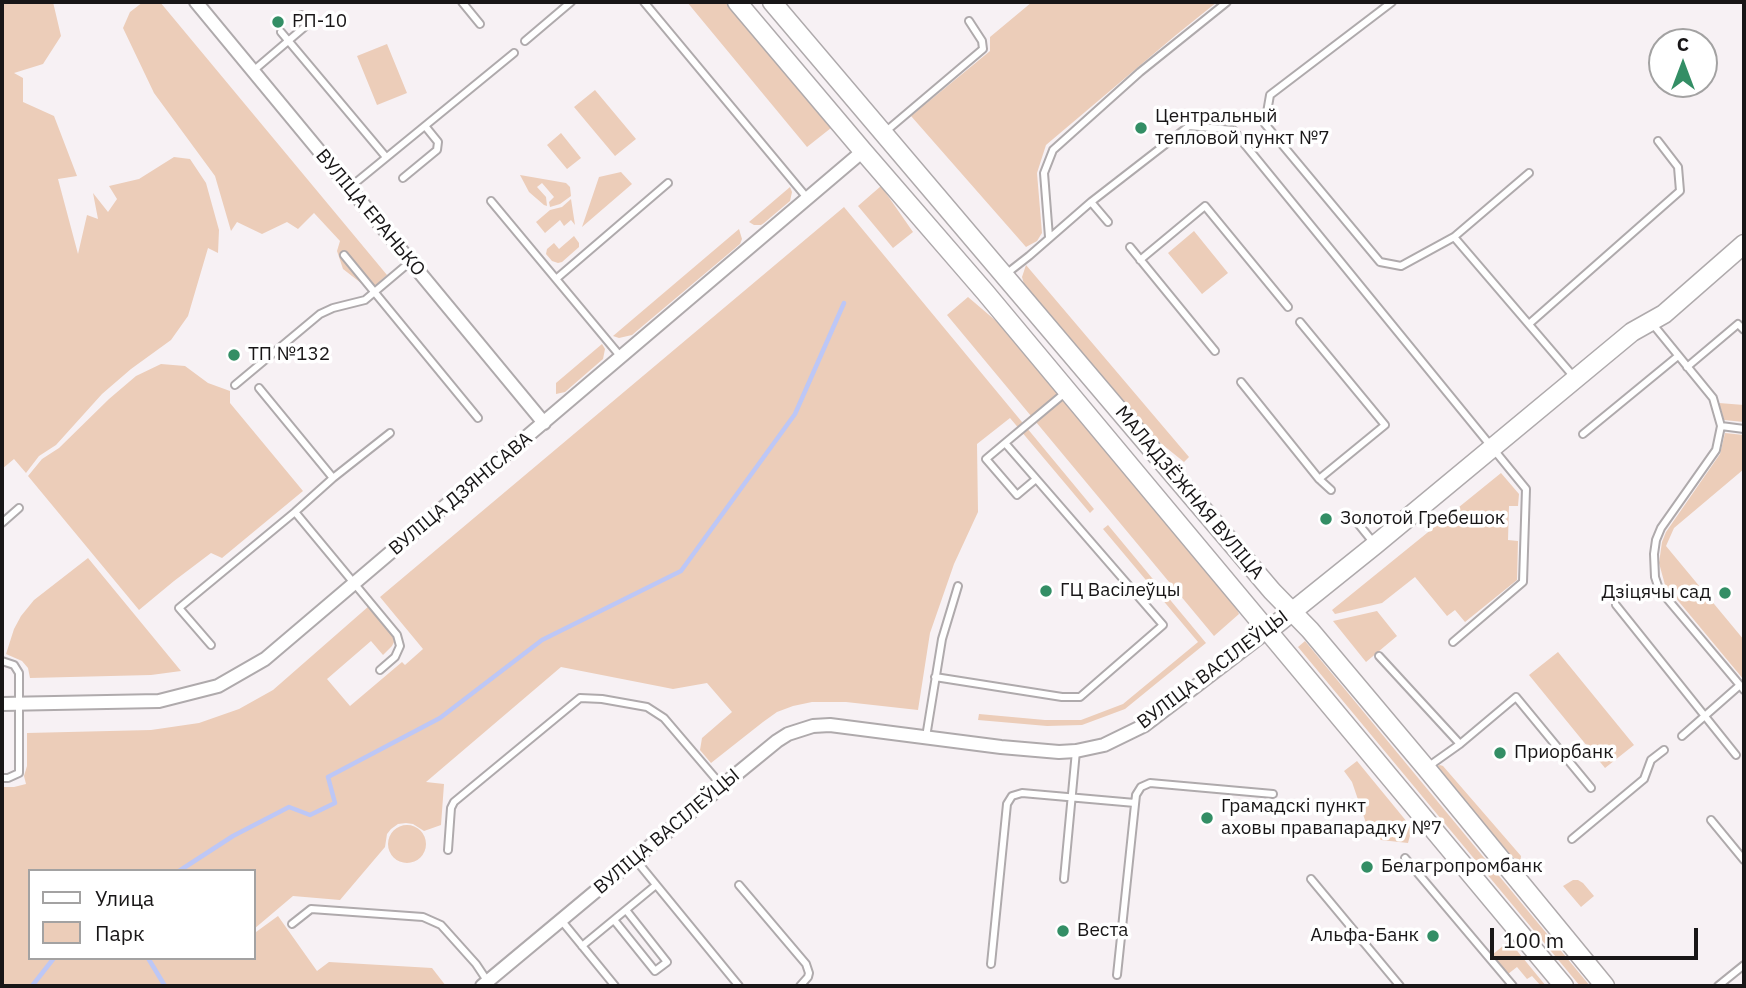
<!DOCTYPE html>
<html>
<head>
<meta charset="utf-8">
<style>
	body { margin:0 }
	#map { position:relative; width:1746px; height:988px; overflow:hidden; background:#f7f1f4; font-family:"IBM Plex Sans",sans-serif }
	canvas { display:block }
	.frame { position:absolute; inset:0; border:4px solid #181617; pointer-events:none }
	.legend { position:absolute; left:28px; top:869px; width:228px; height:91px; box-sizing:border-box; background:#fff; border:2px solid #a3a2a2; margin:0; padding:9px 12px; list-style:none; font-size:21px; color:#181617 }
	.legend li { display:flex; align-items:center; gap:14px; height:35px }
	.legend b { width:35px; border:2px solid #a3a2a2 }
	.north { position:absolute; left:1648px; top:28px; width:70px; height:70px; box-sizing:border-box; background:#fff; border:2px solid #a3a2a2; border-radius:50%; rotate:0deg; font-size:19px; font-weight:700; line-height:28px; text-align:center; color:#181617 }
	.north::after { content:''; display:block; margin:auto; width:24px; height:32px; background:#338e65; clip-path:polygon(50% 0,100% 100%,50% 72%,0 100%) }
	.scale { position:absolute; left:1490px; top:928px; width:208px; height:32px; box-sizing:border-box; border:4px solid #181617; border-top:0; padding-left:9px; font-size:21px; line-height:24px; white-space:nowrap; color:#181617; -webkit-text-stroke:5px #fff; paint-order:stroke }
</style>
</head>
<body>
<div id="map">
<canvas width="1746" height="988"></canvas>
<div class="frame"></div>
<ul class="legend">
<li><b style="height:9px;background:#fff"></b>Улица</li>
<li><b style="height:19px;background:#eccdb9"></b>Парк</li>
</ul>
<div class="north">С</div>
<div class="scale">100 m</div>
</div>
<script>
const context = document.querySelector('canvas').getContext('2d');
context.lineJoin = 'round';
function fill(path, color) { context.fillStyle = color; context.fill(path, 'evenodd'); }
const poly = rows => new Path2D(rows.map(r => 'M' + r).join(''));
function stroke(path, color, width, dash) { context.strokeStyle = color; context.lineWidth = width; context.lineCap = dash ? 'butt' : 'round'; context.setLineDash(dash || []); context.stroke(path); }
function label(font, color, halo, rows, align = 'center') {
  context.font = font + ' "IBM Plex Sans",sans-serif'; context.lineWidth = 7; context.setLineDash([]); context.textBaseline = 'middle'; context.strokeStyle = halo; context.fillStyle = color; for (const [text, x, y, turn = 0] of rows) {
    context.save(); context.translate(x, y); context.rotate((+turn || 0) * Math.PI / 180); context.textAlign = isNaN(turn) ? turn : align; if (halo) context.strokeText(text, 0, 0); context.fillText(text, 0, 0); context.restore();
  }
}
const green = poly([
	[2,2,53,2,61,36,43,64,14,73,23,78,23,102,54,116,77,176,58,179,78,254,87,215,98,219,93,193,108,212,117,199,109,186,139,179,174,157,190,159,206,183,219,230,218,253,208,248,188,316,171,340,131,369,102,394,56,445,39,456,26,473,14,459,2,469],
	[143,2,160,2,387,275,370,290,343,269,337,251,340,241,314,213,298,229,287,222,262,234,237,222,231,231,215,176,154,93,123,28,130,12],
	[687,2,727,2,831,128,807,147],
	[1032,2,1217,2,1176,35,1046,145,1037,173,1042,233,1037,241,1026,247,911,116,990,51,990,37],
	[387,44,407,93,377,105,357,56],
	[595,90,636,139,615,156,574,107],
	[561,133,581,158,567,169,547,145],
	[621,172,632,184,582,227,599,177],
	[520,175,566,183,570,187,571,196,560,204,550,207,549,202,554,197,542,183,537,187,546,197,547,206,544,205,529,192],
	[881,186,913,232,893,248,858,206],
	[790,187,792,192,790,201,764,223,761,225,754,225,749,222],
	[571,199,575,225,571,220,564,226,560,220,545,233,536,222,550,210,562,207],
	[844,207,1094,509,1090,513,1010,418,977,444,978,512,954,564,930,633,918,710,846,702,812,702,793,706,777,712,763,722,711,763,700,750,702,738,732,712,707,683,673,689,561,667,426,782,444,784,441,825,424,831,413,824,406,823,398,824,391,829,387,834,385,847,340,900,293,896,254,929,254,871,30,871,30,958,254,958,254,930,256,932,278,916,317,971,329,962,432,968,446,986,2,986,2,787,14,787,26,784,24,776,27,766,27,733,151,730,199,723,239,709,273,690,369,606,393,636,394,642,392,646,383,655,371,641,327,679,350,706,402,662,405,665,423,649,380,597],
	[739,229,742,239,740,244,632,335,619,338,613,336],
	[1194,231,1228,273,1202,294,1168,253],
	[574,236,579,243,579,247,562,262,558,263,552,261,546,254,547,249,554,243,559,249],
	[1026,265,1189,457,1184,462,1153,437,1024,284,1022,277],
	[968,297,1002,326,1105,448,1237,609,1239,614,1214,636,947,315],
	[602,344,605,349,603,359,565,392,556,394,556,383],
	[161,364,185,366,208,383,230,391,230,403,303,491,222,558,211,553,174,581,139,610,28,476,42,459,59,448,109,399,136,376],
	[1719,403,1744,405,1744,422,1724,420],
	[1725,433,1744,435,1744,469,1674,528,1666,546,1744,640,1744,680,1665,585,1659,563,1662,542,1666,532,1720,454],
	[1501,473,1519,494,1518,506,1509,506,1508,540,1518,541,1517,580,1465,622,1455,610,1447,616,1415,577,1382,603,1335,614,1332,610],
	[1108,525,1206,643,1125,709,1082,725,1047,726,978,720,979,714,1045,720,1081,720,1123,704,1198,642,1103,529],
	[88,558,181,671,151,675,30,678,28,668,22,661,6,654,14,629,21,616,34,600],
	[1377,611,1397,636,1366,662,1333,621],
	[1305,641,1590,986,1580,986,1298,647],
	[1558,652,1634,745,1605,768,1529,675],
	[1357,761,1412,828,1408,843,1381,840,1366,823,1352,782,1344,771],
	[1440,765,1443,766,1521,856,1520,865,1436,771,1437,766],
	'388 844a19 19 0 1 1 38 0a19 19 0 1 1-38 0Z',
	[1573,880,1578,880,1583,883,1594,896,1581,907,1563,886],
	[1509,941,1546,986,1541,986,1532,976,1527,979,1517,967,1508,974,1492,955]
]);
const stream = poly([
	[179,871,233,836,289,807,310,815,335,803,328,777,440,718,542,640,681,571,795,414,844,303],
	[148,958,165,986],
	[32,986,54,958]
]);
const lane = poly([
	[462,2,480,24],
	[644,2,808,199],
	[1392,2,1270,95,1265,124,1380,262,1401,266,1454,237,1529,173],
	[281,32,386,157],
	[525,41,571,2],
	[253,71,308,24,301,15],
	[885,132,983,49,982,41,969,21],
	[403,178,437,150,438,142,425,126],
	[349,188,514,53],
	[491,201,621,357],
	[1091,202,1108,222],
	[1049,237,1044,173,1053,150,1140,72,1227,2],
	[1454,237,1574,377],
	[1130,247,1215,351],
	[344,255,478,418],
	[1140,260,1205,206,1288,307],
	[1006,274,1029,256,1091,202,1189,126,1233,130,1526,489,1523,582,1453,642],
	[556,279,668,183],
	[1300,322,1385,425,1319,479],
	[1651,322,1713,398,1721,426,1716,450,1661,528,1656,540,1654,554,1655,577,1659,589,1744,690],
	[1529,324,1680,191,1678,167,1658,141],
	[1687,367,1738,324,1744,330],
	[1241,382,1319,479,1331,490],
	[235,385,320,314,333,308,365,300,410,262],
	[259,388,333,478],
	[1721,426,1744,429],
	[1583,434,1678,356],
	[1005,443,986,459,1017,495,1036,479],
	[295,512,397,635,400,646,395,657,380,670],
	[1352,516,1373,542],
	[2,523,19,508],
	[1616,605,1736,755],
	[211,645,179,608,295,512,333,478,390,433],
	[1379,656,1460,744],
	[2,661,14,665,19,673,19,773,8,778,2,778],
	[935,677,1062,697,1080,697,1163,625,1005,443,1066,392],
	[1682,736,1740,685],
	[926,737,942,639,958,586],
	[1429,766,1460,744,1516,697,1591,788],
	[1711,820,1744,860],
	[1572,839,1644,779,1651,760,1664,750],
	[448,850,451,808,454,802,580,698,602,699,647,707,664,718,722,786],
	[1405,858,1513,986],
	[635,859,739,986],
	[1064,879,1076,751],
	[1311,879,1400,986],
	[739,885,806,964,809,973,808,977,800,986],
	[561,920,615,986],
	[614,920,655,971,667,962,626,910],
	[292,924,311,909,423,917,441,925,476,964,488,982],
	[582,946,656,885],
	[991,964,1007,804,1012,796,1022,793,1135,803],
	[1117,975,1136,795,1141,787,1150,783,1273,794],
	[1718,986,1744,965]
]);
const street = poly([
	[196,2,544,423],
	[2,704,159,701,218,686,265,659,863,151],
	[482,986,722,786,777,741,788,734,813,726,830,725,1001,747,1059,752,1076,751,1104,745,1145,725,1268,631]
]);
const secondary = poly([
	[737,2,863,151,985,292,1564,986],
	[772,2,1272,591,1310,630,1426,768,1605,986],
	[1268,631,1375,545,1632,332,1664,314,1744,244]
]);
const markers = [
	[278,22,7,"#338e65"],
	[1141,128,7,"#338e65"],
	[234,355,7,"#338e65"],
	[1326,519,7,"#338e65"],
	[1046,591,7,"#338e65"],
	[1725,593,7,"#338e65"],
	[1500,753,7,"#338e65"],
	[1207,818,7,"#338e65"],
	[1367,867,7,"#338e65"],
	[1063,931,7,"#338e65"],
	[1433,936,7,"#338e65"]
];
const poiNames = [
	["РП-10",292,22],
	["Центральный",1155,117],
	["тепловой пункт №7",1155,139],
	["ТП №132",248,355],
	["Золотой Гребешок",1340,519],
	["ГЦ Васілеўцы",1060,591],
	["Дзіцячы сад",1711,593,"right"],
	["Приорбанк",1514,753],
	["Грамадскі пункт",1221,807],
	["аховы правапарадку №7",1221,829],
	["Белагропромбанк",1381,867],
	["Веста",1077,931],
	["Альфа-Банк",1419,936,"right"]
];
const streetNames = [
	["ВУЛІЦА ЕРАНЬКО",370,213,50],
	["МАЛАДЗЁЖНАЯ ВУЛІЦА",1189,493,50],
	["ВУЛІЦА ДЗЯНІСАВА",461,494,-40],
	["ВУЛІЦА ВАСІЛЕЎЦЫ",1213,670,-37],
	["ВУЛІЦА ВАСІЛЕЎЦЫ",667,832,-40]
];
fill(green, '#eccdb9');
stroke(stream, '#bdc7f6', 4.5);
stroke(lane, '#afaaac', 10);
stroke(street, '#afaaac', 16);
stroke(secondary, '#afaaac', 21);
stroke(lane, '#fff', 6);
stroke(street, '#fff', 12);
stroke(secondary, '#fff', 18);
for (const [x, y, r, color] of markers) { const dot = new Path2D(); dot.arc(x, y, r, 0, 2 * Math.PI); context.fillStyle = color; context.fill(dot); stroke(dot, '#fff', 2.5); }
label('19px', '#181617', '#fff', poiNames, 'left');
label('19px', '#181617', '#fff', streetNames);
</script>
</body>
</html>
